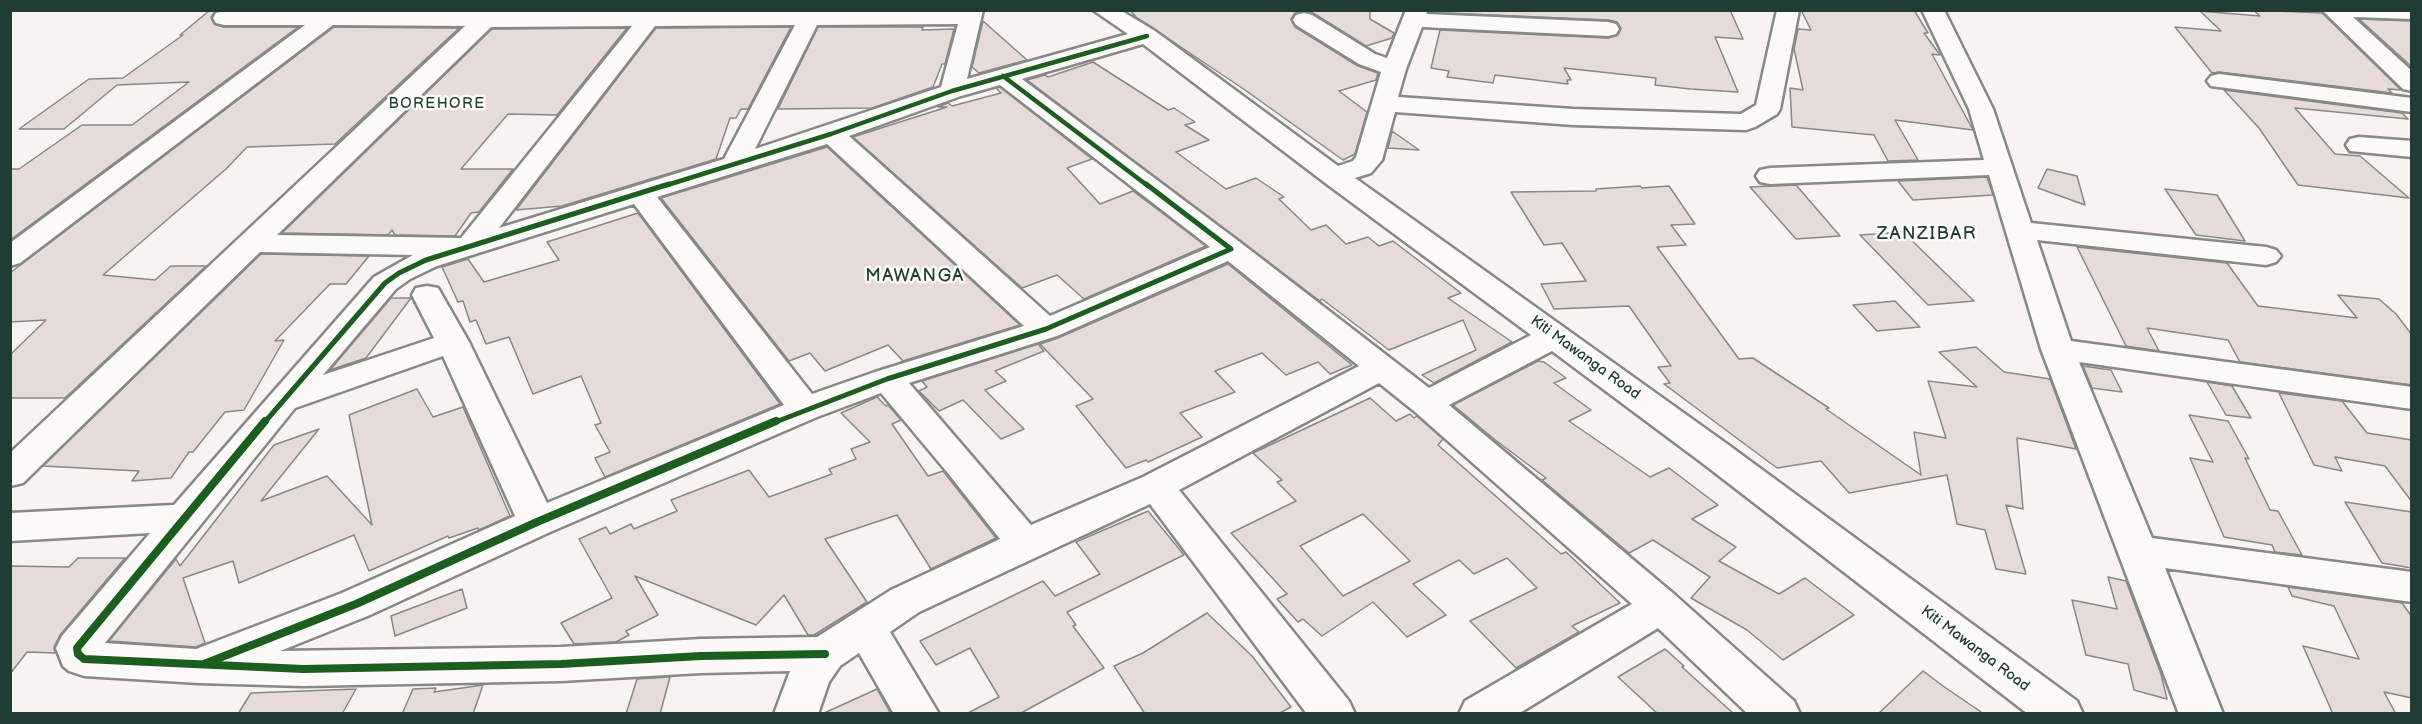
<!DOCTYPE html>
<html>
<head>
<meta charset="utf-8">
<style>
	body { margin:0 }
	#map { position:relative; width:2422px; height:724px; overflow:hidden; background:#f8f3f0; font-family:"Balsamiq Sans",sans-serif }
	canvas { display:block }
	.frame { position:absolute; inset:0; border:12px solid #1f3d34; pointer-events:none }
</style>
</head>
<body>
<div id="map">
<canvas width="2422" height="724"></canvas>
<div class="frame"></div>
</div>
<script>
const context = document.querySelector('canvas').getContext('2d');
context.lineJoin = 'round';
function fill(path, color) { context.fillStyle = color; context.fill(path, 'evenodd'); }
const poly = rows => new Path2D(rows.map(r => 'M' + r).join(''));
function stroke(path, color, width, dash) { context.strokeStyle = color; context.lineWidth = width; context.lineCap = dash ? 'butt' : 'round'; context.setLineDash(dash || []); context.stroke(path); }
function label(font, color, halo, rows, align = 'center') {
  context.font = font + ' "Balsamiq Sans",sans-serif'; context.lineWidth = 5; context.setLineDash([]); context.textBaseline = 'middle'; context.strokeStyle = halo; context.fillStyle = color; for (const [text, x, y, turn = 0] of rows) {
    context.save(); context.translate(x, y); context.rotate((+turn || 0) * Math.PI / 180); context.textAlign = isNaN(turn) ? turn : align; if (halo) context.strokeText(text, 0, 0); context.fillText(text, 0, 0); context.restore();
  }
}
const building = poly([
	[210,10,217,10,211,17,214,24,223,27,298,27,10,240,10,169,19,169,82,125,132,125,189,82,117,85,64,129,19,129,89,79,123,78,183,35,180,35,210,10],
	[1130,10,1370,10,1370,19,1394,33,1392,38,1366,46,1313,13,1305,11,1295,13,1291,19,1295,27,1358,66,1378,73,1376,80,1339,91,1367,112,1355,154,1343,160,1245,90,1136,17,1130,10],
	[1445,10,1730,10,1743,39,1715,37,1738,92,1690,89,1655,85,1656,78,1564,68,1571,80,1567,80,1568,84,1495,75,1493,83,1447,77,1449,71,1431,68,1440,30,1608,38,1618,35,1621,28,1617,22,1608,20,1444,13,1445,10],
	[1801,10,1914,10,1928,33,1924,33,1940,55,1932,54,1973,130,1895,120,1918,160,1888,161,1874,135,1792,127,1790,88,1803,90,1794,49,1798,29,1811,30,1801,10],
	[2253,10,2322,13,2401,90,2388,89,2392,93,2219,72,2212,73,2175,27,2221,31,2200,11,2260,16,2253,10],
	[2359,19,2412,21,2412,67,2359,19],
	[983,21,1027,60,979,73,972,67,983,21],
	[334,27,459,28,335,144,247,147,226,169,103,275,155,280,171,266,206,266,65,398,10,398,10,355,46,320,10,322,10,273,334,27],
	[791,27,748,109,741,109,736,118,730,118,716,159,562,206,516,210,656,28,791,27],
	[818,27,923,27,922,30,954,29,945,64,942,64,933,87,872,108,778,109,818,27],
	[627,28,557,115,508,114,461,169,513,169,479,212,471,213,455,236,395,235,392,230,388,235,282,233,492,29,627,28],
	[1093,62,1168,110,1174,108,1195,122,1185,125,1209,140,1176,152,1226,189,1256,178,1284,197,1279,199,1311,230,1326,225,1346,244,1368,237,1379,246,1393,241,1461,293,1448,298,1512,342,1434,383,1422,375,1476,350,1463,320,1389,350,1322,299,1320,301,1027,80,1045,75,1048,77,1093,62],
	[1000,87,1092,159,1067,168,1100,204,1133,191,1206,246,1084,299,1057,275,1022,288,853,137,947,107,938,107,948,103,952,106,1001,93,996,88,1000,87],
	[2224,90,2402,113,2408,119,2295,108,2335,154,2360,156,2409,198,2298,185,2259,128,2224,90],
	[1392,131,1419,150,1388,148,1392,131],
	[827,147,1020,325,903,361,888,345,825,371,810,353,789,361,661,198,827,147],
	[2047,169,2077,176,2085,205,2038,188,2047,169],
	[1987,177,1993,195,1913,200,1898,181,1987,177],
	[1796,185,1840,236,1796,239,1750,187,1796,185],
	[1640,186,1642,188,1669,186,1695,224,1671,225,1686,245,1657,247,1739,359,1753,358,1829,408,1826,409,1921,475,1914,432,1946,438,1928,381,1977,387,1939,352,1976,347,2004,372,2050,379,2076,449,2017,438,2023,509,2006,505,2026,574,1996,569,1985,530,1957,524,1947,475,1849,493,1821,461,1777,468,1664,384,1670,383,1658,367,1671,366,1629,306,1554,309,1541,284,1586,281,1562,243,1544,245,1511,192,1596,191,1596,189,1640,186],
	[2165,189,2217,195,2245,241,2196,235,2165,189],
	[638,213,780,404,605,477,595,458,610,452,595,425,601,423,581,376,533,394,509,337,486,344,476,320,470,322,463,301,458,302,442,267,468,259,484,282,559,260,547,242,638,213],
	[1903,232,1974,301,1928,305,1860,235,1903,232],
	[2077,247,2227,263,2258,306,2357,318,2338,295,2379,299,2396,314,2412,335,2412,385,2240,362,2228,340,2147,328,2159,351,2126,346,2077,247],
	[261,254,369,256,346,284,330,284,275,341,284,340,244,410,225,412,193,452,189,452,171,478,132,481,139,471,43,466,261,254],
	[1228,264,1352,365,1330,374,1318,362,1286,375,1262,353,1215,371,1235,392,1180,413,1202,437,1148,462,1146,460,1126,468,1076,406,1093,399,1040,344,1058,338,1228,264],
	[391,298,411,298,366,358,330,370,391,298],
	[1895,301,1920,327,1877,331,1853,305,1895,301],
	[1038,344,1044,351,995,371,1006,381,985,390,1024,429,1001,439,963,400,939,411,919,391,927,387,922,381,1038,344],
	[1538,361,1544,362,1566,378,1554,383,1591,410,1569,421,1650,477,1669,468,1718,505,1692,519,1736,547,1719,561,1779,594,1805,578,1854,615,1783,660,1747,630,1691,598,1710,577,1653,540,1629,553,1542,480,1546,478,1494,439,1453,405,1538,361],
	[2083,366,2111,370,2122,392,2092,388,2083,366],
	[2207,382,2232,386,2251,418,2226,415,2207,382],
	[417,389,433,417,463,407,510,516,479,530,478,528,449,538,448,536,369,571,354,535,239,583,233,561,183,578,205,643,196,647,109,641,176,559,180,566,274,445,319,429,261,501,327,476,372,525,349,415,417,389],
	[2279,393,2342,401,2367,433,2412,440,2412,502,2385,466,2335,457,2342,471,2314,465,2279,393],
	[877,397,886,406,888,405,901,420,892,424,928,476,943,471,996,538,931,569,897,515,825,539,867,602,814,635,808,635,784,595,756,625,635,576,658,615,626,631,629,635,616,642,574,644,561,623,612,598,579,539,606,527,610,534,631,524,634,529,677,511,671,500,749,470,769,497,832,474,829,469,856,459,851,449,870,442,841,413,877,397],
	[1370,398,1396,421,1410,414,1414,418,1417,416,1443,439,1438,445,1561,554,1566,552,1620,603,1572,626,1579,632,1516,668,1470,621,1537,588,1507,558,1474,574,1459,560,1413,584,1446,615,1407,637,1373,602,1322,636,1303,619,1298,622,1277,599,1287,594,1231,533,1296,501,1277,482,1282,480,1253,453,1370,398],
	[1363,514,1410,561,1343,596,1300,546,1363,514],
	[2189,415,2228,421,2249,459,2245,458,2270,510,2278,511,2302,555,2275,552,2272,545,2224,537,2190,458,2213,462,2189,415],
	[2345,502,2412,512,2412,568,2382,563,2345,502],
	[1148,511,1184,555,1067,612,1076,625,1073,626,1104,668,1019,714,966,714,999,697,970,648,936,665,920,641,1043,581,1055,596,1100,574,1076,542,1148,511],
	[78,558,125,558,60,635,54,647,55,653,27,652,10,674,10,566,69,567,78,558],
	[2108,577,2126,581,2161,674,2167,699,2134,690,2128,664,2086,655,2072,600,2117,609,2108,577],
	[2288,587,2402,603,2412,617,2412,698,2384,692,2396,714,2333,714,2303,646,2359,659,2334,606,2292,596,2288,587],
	[462,589,467,608,395,636,391,616,462,589],
	[1207,613,1252,656,1291,707,1278,714,1145,714,1114,666,1143,653,1207,613],
	[1665,649,1684,666,1682,667,1734,714,1658,714,1618,677,1665,649],
	[1923,671,1943,686,1984,714,1878,714,1923,671],
	[670,677,660,714,626,714,637,679,670,677],
	[483,685,473,714,402,714,413,689,436,688,434,692,483,685],
	[356,689,342,714,238,714,251,693,356,689],
	[877,689,891,714,822,714,877,689]
]);
const minor = poly([
	[644,10,983,10,967,79,1128,34,1093,10,1120,10,1155,31,1338,166,1353,161,1356,157,1381,72,1359,64,1296,25,1293,20,1296,15,1304,13,1312,15,1375,54,1387,58,1406,10,1428,10,1426,14,1608,22,1616,24,1619,29,1616,34,1608,36,1422,27,1406,69,1398,97,1573,109,1741,114,1756,105,1777,10,1799,10,1780,109,1777,114,1755,127,1746,130,1573,125,1395,112,1382,160,1371,173,1355,178,1727,444,2077,701,2083,714,2028,714,1701,462,1552,351,1449,405,1675,595,1794,701,1800,714,1748,714,1658,628,1518,714,1459,714,1465,701,1632,604,1414,411,1379,383,1179,490,1349,701,1355,714,1307,714,1150,504,919,612,890,632,939,714,894,714,859,653,840,666,829,682,818,714,774,714,790,671,701,673,561,681,303,686,198,683,84,676,69,671,63,666,56,648,62,636,150,533,10,541,10,513,174,505,374,277,413,255,260,252,23,483,10,486,10,453,465,26,333,25,20,263,10,266,10,243,305,25,224,25,216,23,213,18,216,13,224,11,643,12,644,10],
	[958,24,941,87,755,149,817,25,958,24],
	[795,25,724,159,499,228,655,26,795,25],
	[632,26,461,238,277,235,491,27,632,26],
	[1143,44,1324,182,1531,335,1429,388,1241,243,1022,79,1143,44],
	[1000,85,1210,247,1050,316,849,136,961,96,1000,85],
	[827,144,1024,326,875,372,812,394,657,197,827,144],
	[634,204,784,405,547,503,469,342,438,288,427,286,416,288,412,295,434,338,323,375,396,289,410,279,437,266,634,204],
	[1228,261,1359,366,1143,477,1031,525,909,383,1057,336,1228,261],
	[443,356,515,516,342,593,196,649,105,643,295,408,443,356],
	[881,393,947,472,1000,539,891,590,817,637,701,639,561,647,280,651,370,615,550,532,817,417,881,393],
	[1922,10,1944,10,1993,109,2031,223,2266,247,2276,250,2281,256,2276,262,2266,265,2037,240,2071,341,2412,387,2412,409,2079,362,2152,538,2412,572,2412,602,2165,568,2223,714,2179,714,2041,349,1989,175,1770,184,1760,182,1756,176,1760,170,1770,168,1984,160,1969,109,1922,10],
	[2322,10,2412,10,2412,19,2353,17,2412,71,2412,91,2403,89,2322,10],
	[2219,74,2412,98,2412,112,2211,86,2207,81,2211,76,2219,74],
	[2359,137,2412,141,2412,157,2350,151,2346,145,2350,139,2359,137]
]);
const cyclewayFar2 = poly([
	[1003,76,1148,186],
	[664,186,831,134,952,91,1147,36]
]);
const cyclewayFar1 = poly([
	[264,423,385,283,399,273,426,260,669,184],
	[773,423,887,379,1046,329,1231,249,1146,184]
]);
const cycleway = poly([
	[265,421,77,648,78,654,84,659,303,669,561,664,701,656,825,654],
	[204,664,356,604,537,522,776,421]
]);
const farQuarternames = [
	["BOREHORE",437,104]
];
const streetNames = [
	["Kiti Mawanga Road",1585,358,36],
	["Kiti Mawanga Road",1975,649,37]
];
const quarterNames = [
	["ZANZIBAR",1927,234],
	["MAWANGA",915,276]
];
fill(building, '#e6dbd8');
stroke(building, '#868986', 1.5);
stroke(minor, '#868986', 5);
fill(minor, '#fbfaf8');
stroke(cyclewayFar2, '#1b5e20', 4.5);
stroke(cyclewayFar1, '#1b5e20', 5);
stroke(cycleway, '#1b5e20', 8);
context.letterSpacing = '1.5px';
label('15px', '#1f3d34', '#fdfcf7', farQuarternames);
context.letterSpacing = '0px';
label('15px', '#1f3d34', '#fdfcf7', streetNames);
context.letterSpacing = '1.5px';
label('18px', '#1f3d34', '#fdfcf7', quarterNames);
context.letterSpacing = '0px';
</script>
</body>
</html>
